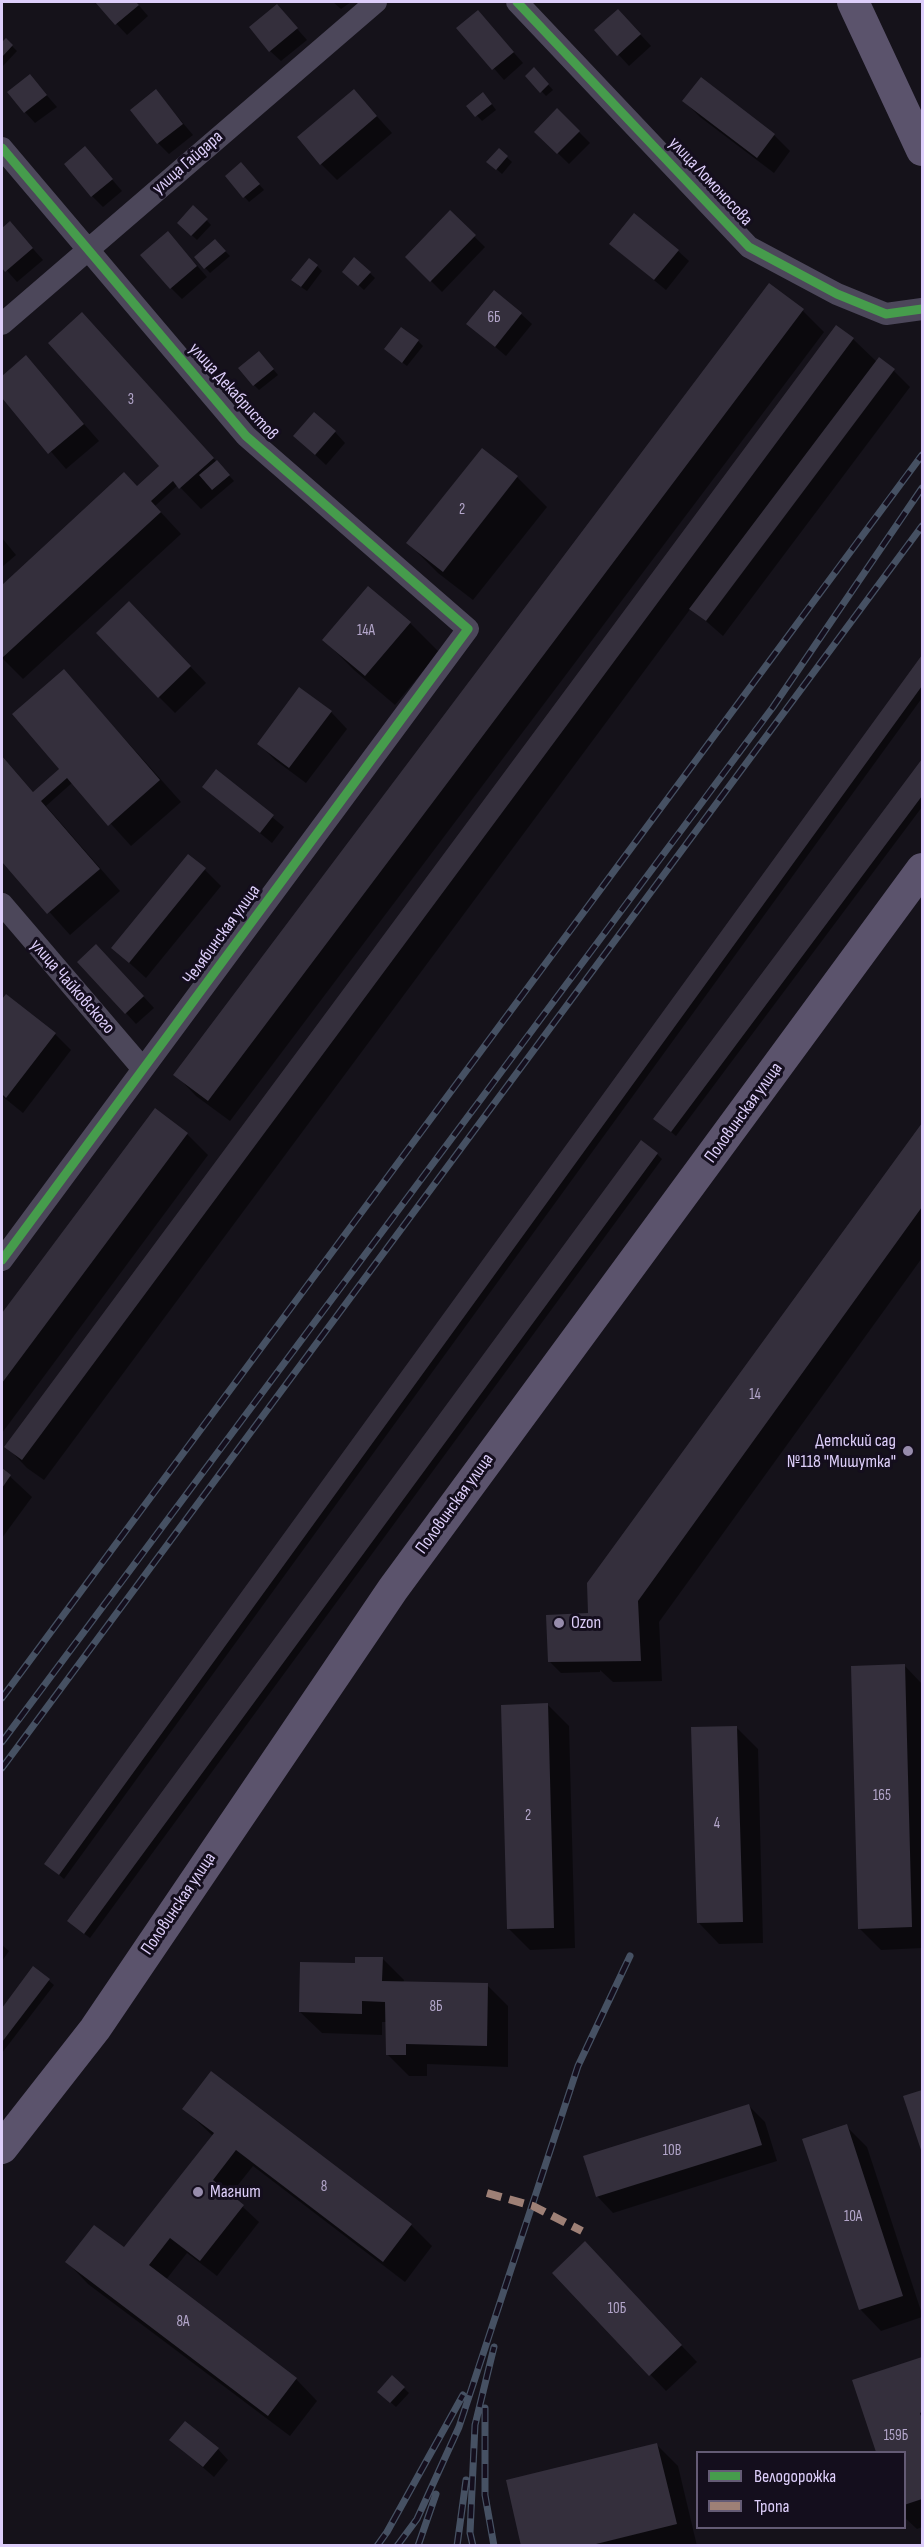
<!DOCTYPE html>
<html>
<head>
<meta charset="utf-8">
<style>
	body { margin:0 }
	#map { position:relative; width:924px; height:2547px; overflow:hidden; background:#15121a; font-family:"Sofia Sans Condensed",sans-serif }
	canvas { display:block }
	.frame { position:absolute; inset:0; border:3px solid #ddcefa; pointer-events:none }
	.legend { position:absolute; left:696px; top:2451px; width:210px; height:78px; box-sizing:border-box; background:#140e1d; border:2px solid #645b75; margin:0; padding:8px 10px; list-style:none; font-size:18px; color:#ddcefa }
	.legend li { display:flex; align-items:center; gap:12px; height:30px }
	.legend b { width:30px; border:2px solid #645b75 }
</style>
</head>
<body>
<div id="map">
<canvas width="924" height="2547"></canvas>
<div class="frame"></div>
<ul class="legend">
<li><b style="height:8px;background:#469c4c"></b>Велодорожка</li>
<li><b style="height:8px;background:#9e8076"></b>Тропа</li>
</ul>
</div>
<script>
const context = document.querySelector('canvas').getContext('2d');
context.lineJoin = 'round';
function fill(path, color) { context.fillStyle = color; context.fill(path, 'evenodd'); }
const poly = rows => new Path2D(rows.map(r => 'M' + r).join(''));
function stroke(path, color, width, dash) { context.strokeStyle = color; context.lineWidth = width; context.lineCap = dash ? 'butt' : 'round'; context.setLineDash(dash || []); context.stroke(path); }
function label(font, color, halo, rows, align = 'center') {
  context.font = font + ' "Sofia Sans Condensed",sans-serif'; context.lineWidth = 6; context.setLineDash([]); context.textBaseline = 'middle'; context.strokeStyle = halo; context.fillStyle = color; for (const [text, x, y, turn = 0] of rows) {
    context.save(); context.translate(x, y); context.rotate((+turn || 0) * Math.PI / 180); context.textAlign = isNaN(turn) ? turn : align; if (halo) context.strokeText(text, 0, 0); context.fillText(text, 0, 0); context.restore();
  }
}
const shadow = poly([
	[96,2,136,2,148,16,127,35],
	[333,2,351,2,341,9],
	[277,6,307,40,281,61,270,51],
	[478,12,523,63,504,80,459,28],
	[629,22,651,46,629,66,596,30],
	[6,40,17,51,2,67,2,44],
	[534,69,553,90,546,96,527,76],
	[30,76,57,107,35,123,25,112],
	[701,79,774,135,790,151,774,173,700,117,684,101],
	[156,91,193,135,169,154,158,143],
	[354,91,392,133,337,180,321,164],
	[488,99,496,110,482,121,468,106],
	[557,110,590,143,569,164,536,132],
	[85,148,122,191,103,207,92,196],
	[499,150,512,162,502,174,493,166],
	[246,169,264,190,249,202,227,177],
	[194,207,211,225,197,240,179,223],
	[450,213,485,247,442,292,407,257],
	[10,223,43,260,17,282,2,265,2,230],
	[178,244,207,277,182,299,171,288],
	[220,246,230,256,210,273,196,258],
	[678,251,689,261,666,290,622,254],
	[355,259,375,278,364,290,344,272],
	[317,266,322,271,307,291,298,285],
	[769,285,803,311,824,332,230,1121,196,1096,175,1074],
	[82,314,234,481,201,509,178,485,155,506,181,534,23,679,2,658,2,587,124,474,137,487,161,466],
	[521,314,532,324,506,356,468,324],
	[836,327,853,339,877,362,894,371,910,387,723,636,691,608,44,1480,27,1468,6,1446],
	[418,341,423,346,407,366,391,354],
	[26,358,99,441,66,469,2,395,2,378],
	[264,358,278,375,259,390,254,385],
	[335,432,345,443,326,465,295,436],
	[517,477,547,507,473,600,438,573,408,543],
	[2,538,16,555,2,567],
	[146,620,206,683,175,713,159,697],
	[410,623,439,652,395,705,354,670,324,640],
	[922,657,922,698,64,1879,46,1864],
	[64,671,181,802,131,846,73,782,46,806,120,891,70,935,2,859,2,756,34,793,59,771],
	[331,712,347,729,306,783,275,760,259,744],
	[922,762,922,807,676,1136,655,1119],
	[217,771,284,827,272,843,204,787],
	[205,870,221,886,146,978,113,948],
	[107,957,154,1008,136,1024,126,1013],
	[6,996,55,1034,71,1050,23,1113,2,1096,2,1002],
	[155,1110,187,1134,208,1155,2,1433,2,1316],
	[922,1126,922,1258,659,1622,662,1681,613,1682,600,1670,600,1672,561,1673,550,1662,590,1617,588,1584],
	[657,1154,662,1159,90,1938,74,1926],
	[2,1469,32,1497,2,1538],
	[905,1666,922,1684,922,1948,881,1950,859,1928],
	[548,1705,569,1726,575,1948,530,1950,508,1928],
	[736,1727,758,1749,763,1943,719,1944,698,1922],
	[2,1945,9,1951,2,1961],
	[382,1958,404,1980,403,1983,487,1985,508,2006,508,2067,427,2064,427,2076,409,2076,387,2054,387,2022,382,2022,382,2035,322,2033,300,2012],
	[34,1968,54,1985,2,2053,2,2011],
	[922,2091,922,2150,905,2097],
	[749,2106,765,2122,777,2161,613,2213,597,2196],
	[184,2109,411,2225,432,2246,405,2282,253,2166,230,2195,259,2222,217,2276,187,2253,165,2281,296,2379,317,2401,290,2436,88,2284,67,2262,134,2257,213,2136],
	[846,2126,867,2147,922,2314,922,2317,881,2331,860,2309],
	[601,2260,697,2362,666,2391,554,2273],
	[922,2358,922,2527,917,2529,904,2517,904,2452,877,2452,854,2381],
	[392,2377,409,2393,396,2407,379,2392],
	[171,2440,218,2449,228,2460,214,2477],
	[657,2445,678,2466,697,2546,523,2546]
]);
const building = poly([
	[95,2,136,2,139,5,115,25],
	[277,4,298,28,269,52,249,27],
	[618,9,641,34,617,56,594,30],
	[478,10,514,52,492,70,456,28],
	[6,38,13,45,2,57,2,42],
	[534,67,549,84,540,93,525,76],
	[30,74,47,95,24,113,7,92],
	[701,77,775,134,757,158,682,101],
	[156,89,183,124,157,144,130,110],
	[354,89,377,116,320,165,297,137],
	[483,92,492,104,475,117,466,106],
	[557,108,580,131,557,154,534,132],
	[85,146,113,179,91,197,64,164],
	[499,148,508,156,496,170,486,162],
	[241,162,260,184,243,198,225,176],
	[193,205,208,219,191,236,177,223],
	[450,210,476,235,430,282,405,257],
	[634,213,679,250,654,280,609,244],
	[10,221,33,248,5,272,2,268,2,228],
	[168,231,197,266,170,289,140,255],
	[215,239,226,251,204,269,194,257],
	[354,257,371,272,358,286,342,272],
	[309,258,318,265,301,287,291,280],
	[769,283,804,309,208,1101,173,1075],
	[494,290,522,313,495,347,466,324],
	[82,312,214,458,179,489,173,481,151,501,161,512,2,658,2,585,124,472,137,486,159,466,48,343],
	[836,325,854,338,22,1460,4,1447],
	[401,327,419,340,402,363,384,349],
	[259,351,274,369,253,386,238,368],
	[26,355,84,424,48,454,2,398,2,376],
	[879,357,895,369,706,621,689,609],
	[314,412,336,431,315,455,293,436],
	[482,448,518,476,443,572,406,543],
	[217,460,230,475,212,490,199,475],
	[368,586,411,622,365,676,322,640],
	[129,601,191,666,158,698,96,633],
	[922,655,922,686,59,1875,44,1864],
	[64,669,160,780,108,826,67,778,41,801,100,869,47,914,2,862,2,756,33,792,59,769,12,714],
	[299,687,332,711,289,768,257,744],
	[922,759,922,796,671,1132,653,1119],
	[216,769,274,815,260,833,202,787],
	[188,854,206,868,129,963,111,948],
	[96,944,144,996,125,1014,77,962],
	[6,994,56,1033,6,1098,2,1094,2,999],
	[155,1108,188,1133,2,1383,2,1313],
	[922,1123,922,1207,638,1601,641,1661,548,1662,546,1615,588,1613,587,1583],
	[641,1140,658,1153,84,1934,67,1921],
	[2,1468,11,1475,2,1488],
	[905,1664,912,1927,858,1929,851,1666],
	[548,1703,554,1928,507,1929,501,1705],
	[737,1726,743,1922,697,1923,691,1727],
	[355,1957,383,1957,382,1981,488,1983,487,2046,406,2044,406,2055,386,2055,385,2002,362,2001,362,2014,299,2012,300,1962,355,1963],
	[33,1966,50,1979,2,2042,2,2008],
	[211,2071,412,2224,383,2262,236,2150,213,2180,244,2205,200,2261,170,2238,149,2265,297,2378,268,2416,65,2262,94,2225,124,2247,214,2133,182,2109],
	[922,2090,922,2153,903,2096],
	[749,2104,762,2145,596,2197,583,2156],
	[847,2124,903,2296,859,2310,802,2139],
	[585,2241,682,2345,649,2376,552,2273],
	[922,2357,922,2412,920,2413,922,2419,922,2499,904,2505,904,2452,876,2452,852,2380],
	[392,2375,405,2387,390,2403,377,2392],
	[185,2421,219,2448,203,2467,169,2440],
	[657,2443,677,2524,588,2546,521,2546,506,2480]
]);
const street = poly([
	[517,2,749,247,837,294,886,314,922,309],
	[2,148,246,436,468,629,2,1260],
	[2,324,376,2],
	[2,904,143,1069]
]);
const secondary = poly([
	[853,2,922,150],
	[2,2148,95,2029,393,1589,922,869]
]);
const rail = poly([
	[2,1698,922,455],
	[2,1742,773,707,922,488],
	[2,1768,922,526],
	[485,2408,485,2495,494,2546],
	[377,2546,387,2532,463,2395],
	[397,2546,417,2519,459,2427,578,2066,630,1956],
	[418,2546,436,2494],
	[457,2546,466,2480],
	[473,2546,470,2533,475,2425,494,2347]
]);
const quiet = poly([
	[487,2193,533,2206,582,2231]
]);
const cycleway = poly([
	[517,2,749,247,837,294,886,314,922,309],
	[2,148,246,436,468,629,2,1260]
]);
const markers = [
	[908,1451,6,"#978cac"],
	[559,1623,6,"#978cac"],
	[198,2192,6,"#978cac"]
];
const numberNames = [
	["6Б",494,318],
	["3",131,400],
	["2",462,510],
	["14А",366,631],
	["14",755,1395],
	["165",882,1796],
	["2",528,1816],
	["4",717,1824],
	["8Б",436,2007],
	["10В",672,2151],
	["8",324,2187],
	["10А",853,2217],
	["10Б",617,2309],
	["8А",183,2322],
	["159Б",896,2436]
];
const streetNames = [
	["улица Гайдара",188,163,-41],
	["улица Ломоносова",710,182,47],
	["улица Декабристов",233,392,48],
	["Челябинская улица",222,935,-54],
	["улица Чайковского",72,987,49],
	["Половинская улица",744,1113,-54],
	["Половинская улица",455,1504,-54],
	["Половинская улица",179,1904,-56]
];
const poiNames = [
	["Детский сад",896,1441,"right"],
	["№118 \"Мишутка\"",896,1462,"right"],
	["Ozon",571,1623],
	["Магнит",210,2192]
];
fill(shadow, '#0007');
fill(building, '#342f3c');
stroke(street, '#4c475a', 22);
stroke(secondary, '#5b536c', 32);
stroke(rail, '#465163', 7);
stroke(rail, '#140e1d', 4.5, [14]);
stroke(quiet, '#9e8076', 8, [15, 8]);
stroke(cycleway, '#469c4c', 9);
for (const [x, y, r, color] of markers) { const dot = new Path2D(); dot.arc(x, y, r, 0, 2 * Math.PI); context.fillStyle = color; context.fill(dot); stroke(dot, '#140e1d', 2); }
label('15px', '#b3a6ca', null, numberNames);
label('18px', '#ddcefa', '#140e1d', streetNames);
label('18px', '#ddcefa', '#140e1d', poiNames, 'left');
</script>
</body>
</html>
